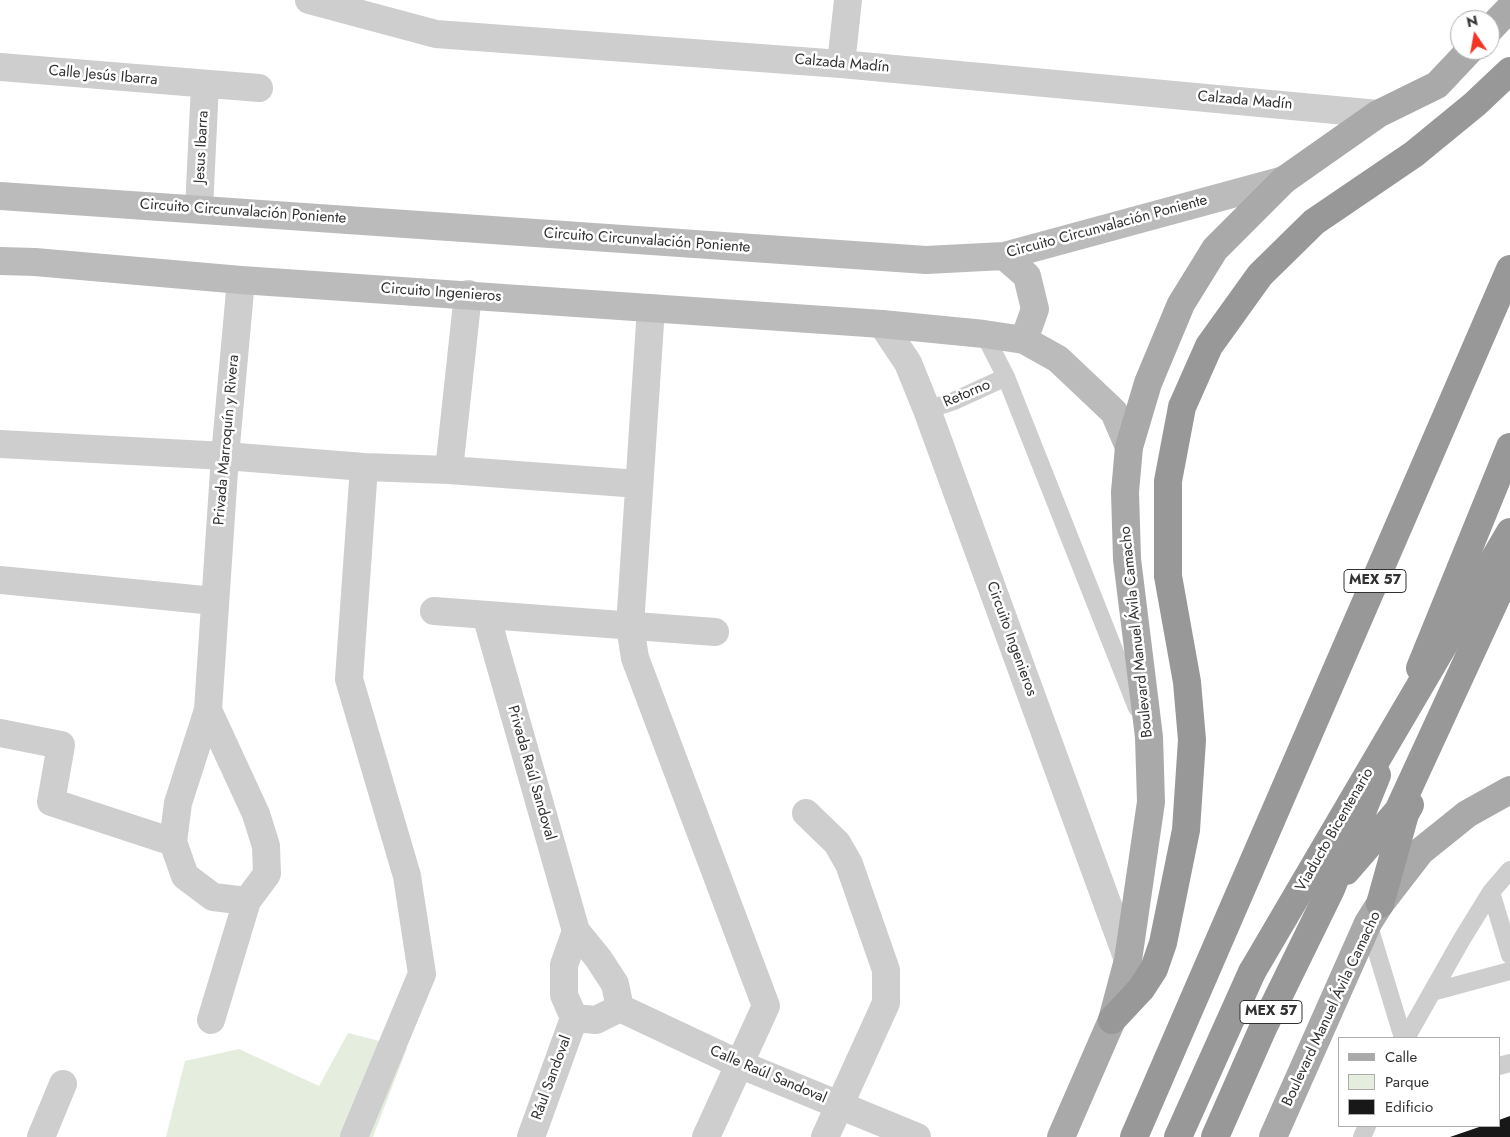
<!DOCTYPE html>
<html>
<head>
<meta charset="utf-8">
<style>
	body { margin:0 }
	#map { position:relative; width:1510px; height:1137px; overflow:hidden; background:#fff; font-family:Jost,sans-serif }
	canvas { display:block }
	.legend { position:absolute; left:1338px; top:1037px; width:162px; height:90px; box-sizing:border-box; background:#fff; border:1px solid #adadad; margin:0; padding:6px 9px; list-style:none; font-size:15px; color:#313131 }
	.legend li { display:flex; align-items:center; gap:10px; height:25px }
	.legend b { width:25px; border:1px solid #adadad }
	.north { position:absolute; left:1450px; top:10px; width:50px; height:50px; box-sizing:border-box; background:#fff; border:1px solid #adadad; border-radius:50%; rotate:348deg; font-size:14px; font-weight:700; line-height:20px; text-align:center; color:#313131 }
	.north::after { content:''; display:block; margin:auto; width:18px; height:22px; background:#f43427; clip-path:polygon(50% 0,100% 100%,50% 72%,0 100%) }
</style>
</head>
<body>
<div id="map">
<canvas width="1510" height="1137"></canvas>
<ul class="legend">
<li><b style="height:6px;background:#a9a9a9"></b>Calle</li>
<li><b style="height:14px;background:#e5eede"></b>Parque</li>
<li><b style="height:14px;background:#181818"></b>Edificio</li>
</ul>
<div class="north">N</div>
</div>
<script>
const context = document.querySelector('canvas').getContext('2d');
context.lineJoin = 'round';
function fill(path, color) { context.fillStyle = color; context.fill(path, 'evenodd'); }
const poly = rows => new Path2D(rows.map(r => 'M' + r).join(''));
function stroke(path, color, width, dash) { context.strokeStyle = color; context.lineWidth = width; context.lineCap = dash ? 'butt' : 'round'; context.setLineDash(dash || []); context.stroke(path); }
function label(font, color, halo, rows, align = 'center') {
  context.font = font + ' Jost,sans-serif'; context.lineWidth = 5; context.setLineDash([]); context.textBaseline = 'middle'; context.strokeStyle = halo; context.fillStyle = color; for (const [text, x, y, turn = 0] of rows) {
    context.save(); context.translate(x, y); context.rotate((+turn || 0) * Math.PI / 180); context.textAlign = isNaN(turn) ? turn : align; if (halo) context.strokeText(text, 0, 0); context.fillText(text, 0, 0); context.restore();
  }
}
const green = poly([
	[348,1033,407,1048,373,1137,166,1137,185,1061,239,1049,319,1086]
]);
const building = poly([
	[1510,1116,1510,1137,1450,1137,1482,1126,1499,1126,1499,1120]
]);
const lane = poly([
	[984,334,1006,377,1137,708],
	[927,410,954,401,1006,377],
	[1491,892,1510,955],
	[1368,923,1403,1038],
	[1432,992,1510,971],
	[1406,1038,1462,939,1491,892,1510,870],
	[1499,1066,1510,1063],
	[1362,1137,1367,1126]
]);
const street = poly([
	[309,0,436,34,841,64,1378,114],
	[841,64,848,0],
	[0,67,259,88],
	[199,209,205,84],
	[651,308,630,626,635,658,766,1006,706,1137],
	[882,324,908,363,927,410,1128,960],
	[0,444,225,456,364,467,449,470,639,484],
	[449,470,468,294],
	[0,580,214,601],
	[434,611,715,632],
	[486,615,576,931,598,958,615,984,620,1008,596,1020,574,1018,564,995,564,965,576,931],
	[208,710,178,803,173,842,185,876,213,897,247,901,267,874,266,846,256,814,208,710,225,456,241,280],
	[0,733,61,745,51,802,173,842],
	[806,813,837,843,849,864,886,970,886,1003,825,1137],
	[620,1008,739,1064,917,1137],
	[211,1020,247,901],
	[41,1137,63,1084],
	[354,1137,422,974,407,876,349,679,364,467],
	[531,1137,574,1018]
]);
const secondary = poly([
	[0,196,926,260,1004,256,1284,180],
	[1004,256,1027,276,1035,309,1024,340],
	[0,261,35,262,241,280,882,324,984,334,1024,340,1058,359,1114,412,1129,447]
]);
const primary = poly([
	[1490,29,1510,8],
	[1061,1137,1112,1020,1128,960,1151,802,1149,737,1127,559,1125,492,1129,447,1148,383,1181,304,1215,249,1284,180,1378,114,1437,85,1470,50],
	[1273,1137,1368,923,1380,904,1421,851,1467,814,1510,790]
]);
const highway = poly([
	[1420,668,1510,447],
	[1346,871,1398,811,1510,568],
	[1380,904,1405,814,1410,805],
	[1112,1020,1141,989,1154,969,1163,943,1186,830,1192,740,1187,682,1168,576,1168,481,1182,407,1209,346,1260,275,1314,222,1414,154,1475,104,1510,71],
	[1134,1137,1510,269],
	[1178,1137,1252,972],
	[1215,1137,1263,1028,1331,889,1377,775]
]);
const highwayBridge = poly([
	[1252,972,1510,532]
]);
const shields = [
	[1375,581,62],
	[1271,1012,62]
];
const shieldNames = [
	["MEX 57",1375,581],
	["MEX 57",1271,1012]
];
const streetNames = [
	["Calzada Madín",842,64,5],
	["Calle Jesús Ibarra",103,76,5],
	["Calzada Madín",1245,101,5],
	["Jesus Ibarra",202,147,-87],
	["Circuito Circunvalación Poniente",243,212,4],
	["Circuito Circunvalación Poniente",1107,227,-15],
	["Circuito Circunvalación Poniente",647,241,4],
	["Circuito Ingenieros",441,293,4],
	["Retorno",967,394,-23],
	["Privada Marroquín y Rivera",227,440,-85],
	["Boulevard Manuel Ávila Camacho",1137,632,-96],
	["Circuito Ingenieros",1011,639,70],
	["Privada Raúl Sandoval",531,773,74],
	["Viaducto Bicentenario",1335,830,-60],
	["Boulevard Manuel Ávila Camacho",1332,1009,-65],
	["Calle Raúl Sandoval",768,1075,23],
	["Rául Sandoval",552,1078,-70]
];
fill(green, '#e5eede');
fill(building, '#181818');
stroke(lane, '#cecece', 18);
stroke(street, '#cecece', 28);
stroke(secondary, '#bbb', 28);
stroke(primary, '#a9a9a9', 28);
stroke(highway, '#989898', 28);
stroke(highwayBridge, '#989898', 28);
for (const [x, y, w] of shields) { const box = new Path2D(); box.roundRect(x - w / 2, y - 11.5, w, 23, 4); context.fillStyle = '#fff'; context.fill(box); stroke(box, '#313131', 1); }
label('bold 14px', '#313131', null, shieldNames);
label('15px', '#313131', '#fff', streetNames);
</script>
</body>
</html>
